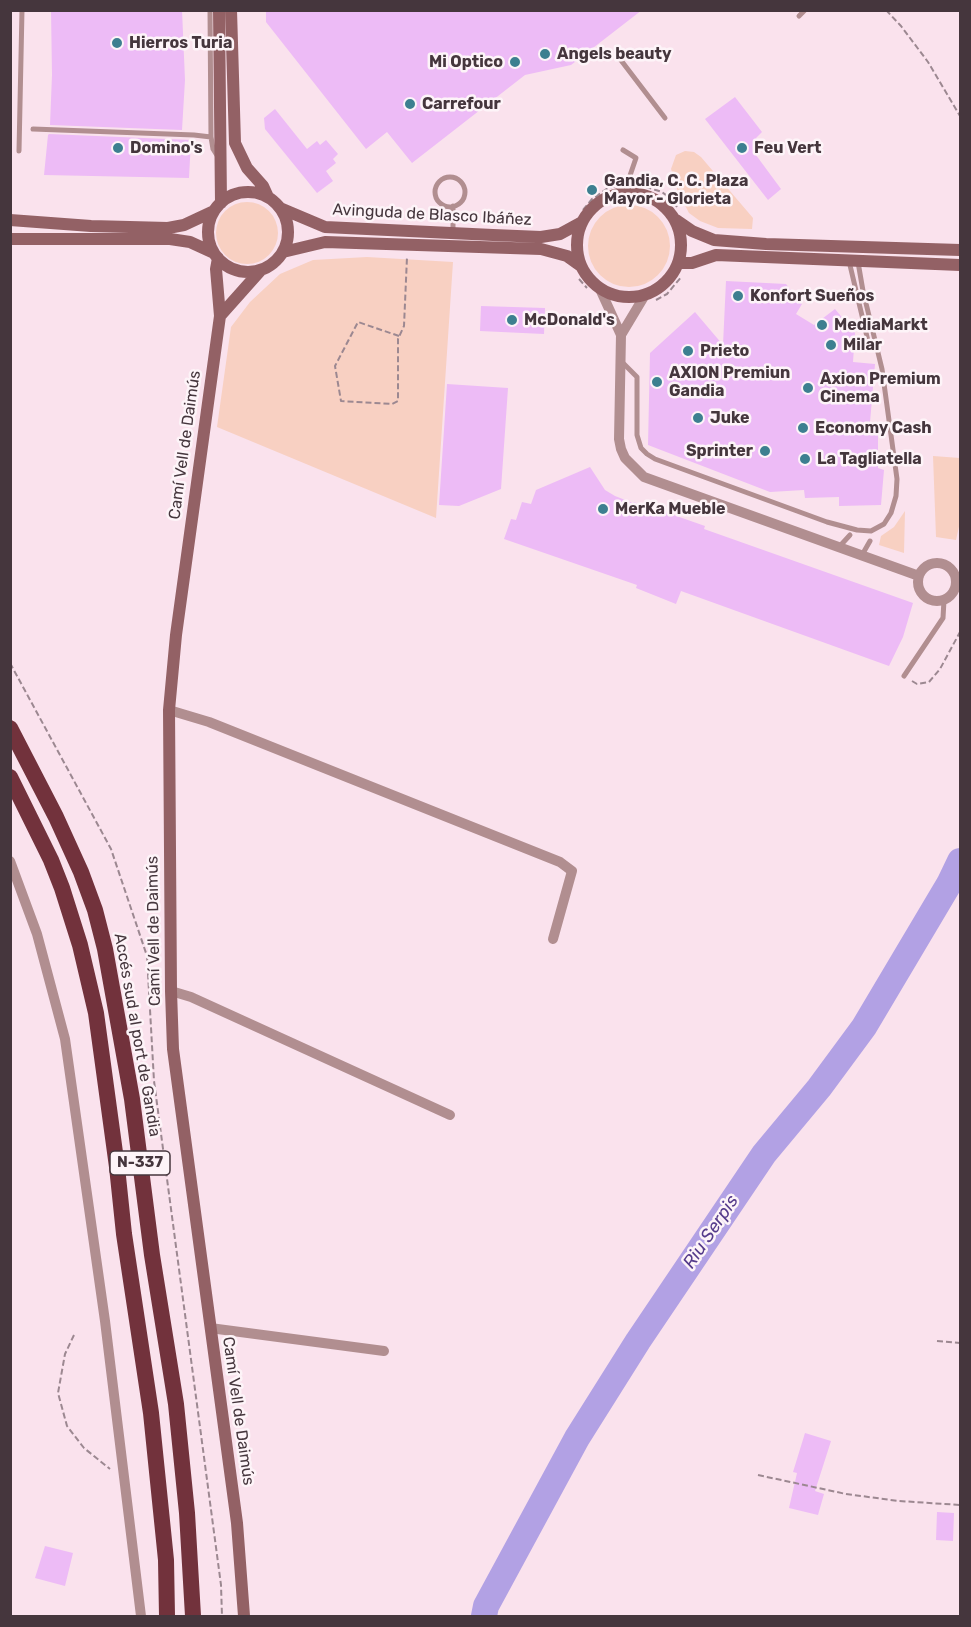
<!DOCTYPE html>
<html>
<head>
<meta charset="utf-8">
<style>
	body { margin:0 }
	#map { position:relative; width:971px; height:1627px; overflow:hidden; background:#fae2ed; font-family:Rubik,sans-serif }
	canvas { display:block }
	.frame { position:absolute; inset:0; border:12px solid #45363d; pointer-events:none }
</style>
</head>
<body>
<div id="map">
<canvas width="971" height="1627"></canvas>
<div class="frame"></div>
</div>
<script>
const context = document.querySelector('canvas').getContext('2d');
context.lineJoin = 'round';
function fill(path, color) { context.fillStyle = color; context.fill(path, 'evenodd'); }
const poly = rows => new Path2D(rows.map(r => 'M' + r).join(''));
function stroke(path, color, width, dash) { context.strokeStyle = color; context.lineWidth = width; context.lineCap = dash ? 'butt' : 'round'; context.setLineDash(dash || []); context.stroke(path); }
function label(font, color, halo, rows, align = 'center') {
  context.font = font + ' Rubik,sans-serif'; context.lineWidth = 5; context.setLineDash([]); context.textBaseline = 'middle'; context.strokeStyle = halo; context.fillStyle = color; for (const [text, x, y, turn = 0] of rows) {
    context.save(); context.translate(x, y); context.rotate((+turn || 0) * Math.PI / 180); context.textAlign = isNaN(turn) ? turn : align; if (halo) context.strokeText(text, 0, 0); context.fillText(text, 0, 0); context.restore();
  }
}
const green = poly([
	[685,151,694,152,701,157,753,218,752,229,718,228,700,221,689,213,678,192,671,169,676,155],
	'216 233a31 31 0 1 1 62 0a31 31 0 1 1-62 0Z',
	'588 246a41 41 0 1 1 82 0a41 41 0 1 1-82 0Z',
	[367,257,453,262,436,518,217,427,231,327,250,302,280,274,313,260],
	[933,456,960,458,960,522,956,540,936,537],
	[905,511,904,553,879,545,881,536,894,527]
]);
const river = poly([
	[484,1616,486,1606,577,1438,638,1341,764,1154,819,1088,864,1027,949,884,960,861]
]);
const building = poly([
	[51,10,182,10,185,80,182,130,50,125,52,75],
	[266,10,642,10,571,65,525,75,412,163,387,132,366,149,266,22],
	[735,97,762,132,756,138,761,145,753,151,781,189,768,200,705,119],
	[275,109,307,149,317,141,320,145,326,140,338,154,333,159,336,163,326,171,333,181,317,193,265,129,264,118],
	[49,134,191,140,189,178,44,175,48,135],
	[726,281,786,284,802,304,796,314,814,325,835,309,855,333,853,362,875,364,869,434,878,434,878,468,884,470,881,505,839,506,839,497,805,498,804,490,770,492,648,445,650,353,695,312,723,345],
	[481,306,545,308,544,334,480,331],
	[447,384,508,388,501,489,459,506,439,505],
	[590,467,605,490,615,496,633,503,634,502,663,515,665,512,705,526,704,529,913,603,903,637,889,666,681,591,676,604,636,588,637,585,504,539,511,519,516,520,522,502,531,504,536,490],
	[805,1433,831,1441,815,1491,824,1494,818,1515,789,1508,797,1473,793,1472],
	[937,1512,954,1513,953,1541,936,1540],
	[45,1546,73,1553,65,1586,35,1578]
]);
const path = poly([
	[886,10,901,26,928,62,960,116],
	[637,184,662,192,671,199,677,207],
	[583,210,592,199,608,188,616,186],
	[579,279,587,288],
	[656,300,667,294,682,276],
	[399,336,358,322,335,366,341,401,392,404,398,401,398,339,404,326,407,257],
	[10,663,111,849,147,956,154,1081,221,1585,222,1616],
	[912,681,917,684,929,682,940,669,960,632],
	[74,1335,65,1354,58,1393,67,1426,84,1448,110,1469],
	[937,1341,960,1343],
	[758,1475,846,1494,899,1501,960,1505]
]);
const service = poly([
	[210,10,211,137,213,149,218,157],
	[799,16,805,10],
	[620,59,665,118],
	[33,129,194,135,211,137],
	[623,150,636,158,624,193],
	[19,151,22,10],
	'435 192a15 15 0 1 1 30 0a15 15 0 1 1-30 0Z',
	[453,232,453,206],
	[849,261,868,341],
	[621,361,637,377,637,435,641,448,647,454,655,459,827,522,857,530,871,531,884,524,891,513,896,496,897,479,882,369,863,291,858,262],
	[839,547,850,535],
	[862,555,870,541],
	[904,676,943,618,944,600]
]);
const minor = poly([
	[600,289,621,335,619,439,621,449,625,458,644,477,919,576],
	[621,335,645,295],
	'918 582a19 19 0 1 1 38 0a19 19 0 1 1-38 0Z',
	[169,710,209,722,560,862,572,871,553,939],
	[10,861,37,934,65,1039,105,1321,141,1616],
	[171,991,191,997,450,1115],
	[210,1328,384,1351]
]);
const secondary = poly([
	[219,10,221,203],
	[231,10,235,143,247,168,263,186,268,197],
	'208 232a40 40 0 1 1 80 0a40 40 0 1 1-80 0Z',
	'577 245a52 52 0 1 1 104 0a52 52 0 1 1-104 0Z',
	[280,208,325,227,493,235,541,237,560,234,582,222],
	[10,220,91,226,168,228,184,225,214,211],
	[676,220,692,231,714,240,766,244,960,250],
	[10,239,170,239,190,242,214,253],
	[283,252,325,242,541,249,567,256,581,266],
	[218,258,216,269,220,316,176,635,169,710,171,991,173,1049,237,1523,244,1616],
	[678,263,692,263,716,255,960,265],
	[220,316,261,270]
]);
const trunk = poly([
	[10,728,56,817,81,872,95,910,105,949,132,1099,152,1255,176,1404,187,1513,193,1616],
	[10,777,51,860,62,888,80,945,96,1013,117,1167,124,1234,151,1413,166,1560,167,1616]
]);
const markers = [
	[117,43,6,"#3d7f90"],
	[545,54,6,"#3d7f90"],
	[515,62,6,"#3d7f90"],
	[410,104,6,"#3d7f90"],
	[118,148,6,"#3d7f90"],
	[742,148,6,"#3d7f90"],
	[592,190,6,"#3d7f90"],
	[738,296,6,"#3d7f90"],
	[512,320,6,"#3d7f90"],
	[822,325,6,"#3d7f90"],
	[831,345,6,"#3d7f90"],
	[688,351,6,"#3d7f90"],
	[657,382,6,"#3d7f90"],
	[808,388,6,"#3d7f90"],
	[698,418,6,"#3d7f90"],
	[803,428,6,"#3d7f90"],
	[765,451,6,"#3d7f90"],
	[805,459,6,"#3d7f90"],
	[603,509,6,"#3d7f90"]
];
const shields = [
	[140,1163,60]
];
const shieldNames = [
	["N-337",140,1163]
];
const poiNames = [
	["Hierros Turia",129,43],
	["Angels beauty",557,54],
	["Mi Optico",503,62,"right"],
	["Carrefour",422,104],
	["Domino's",130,148],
	["Feu Vert",754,148],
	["Gandia, C. C. Plaza",604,181],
	["Mayor - Glorieta",604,199],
	["Konfort Sueños",750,296],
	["McDonald's",524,320],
	["MediaMarkt",834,325],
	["Milar",843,345],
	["Prieto",700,351],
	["AXION Premiun",669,373],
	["Gandia",669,391],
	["Axion Premium",820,379],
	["Cinema",820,397],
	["Juke",710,418],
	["Economy Cash",815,428],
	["Sprinter",753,451,"right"],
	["La Tagliatella",817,459],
	["MerKa Mueble",615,509]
];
const streetNames = [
	["Avinguda de Blasco Ibáñez",432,215,3],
	["Camí Vell de Daimús",185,445,-82],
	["Camí Vell de Daimús",154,931,-91],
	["Accés sud al port de Gandia",137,1035,80],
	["Camí Vell de Daimús",238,1411,82]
];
const waterNames = [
	["Riu Serpis",711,1232,-56]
];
fill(green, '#f8d0c2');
stroke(river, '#b2a1e4', 26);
fill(building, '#edbbf6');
stroke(path, '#9c8891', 2, [6, 3]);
stroke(service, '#b18e90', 5);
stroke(minor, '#b18e90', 10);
stroke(secondary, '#936165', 12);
stroke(trunk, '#72323c', 16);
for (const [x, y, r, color] of markers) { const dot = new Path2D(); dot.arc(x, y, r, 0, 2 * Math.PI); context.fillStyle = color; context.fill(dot); stroke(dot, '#fdf4f8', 2); }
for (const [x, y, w] of shields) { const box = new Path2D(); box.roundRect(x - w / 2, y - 12, w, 24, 4.5); context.fillStyle = '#fdf4f8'; context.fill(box); stroke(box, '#45363d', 1.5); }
label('bold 15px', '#45363d', null, shieldNames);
label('bold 16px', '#45363d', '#fdf4f8', poiNames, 'left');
label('16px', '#45363d', '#fdf4f8', streetNames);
label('italic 18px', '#553b8b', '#fdf4f8', waterNames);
</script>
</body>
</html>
